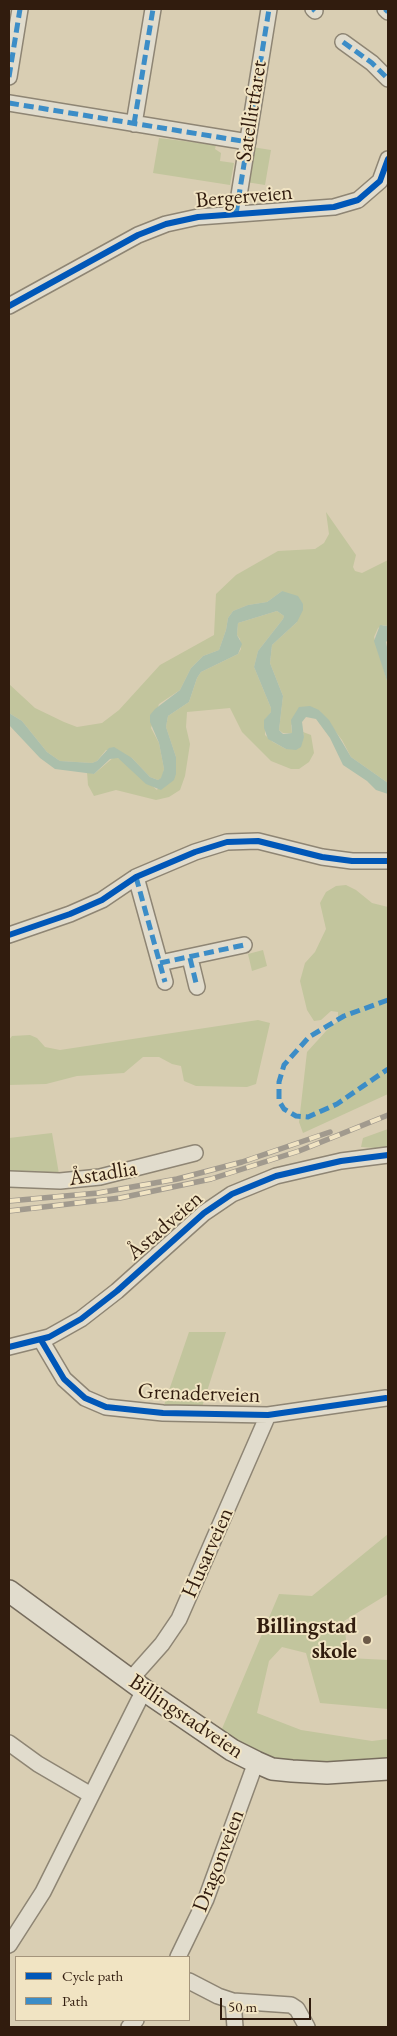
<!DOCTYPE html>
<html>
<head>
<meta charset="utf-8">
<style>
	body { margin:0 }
	#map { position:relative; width:397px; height:2036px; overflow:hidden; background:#d9ceb3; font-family:"EB Garamond",serif }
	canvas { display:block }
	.frame { position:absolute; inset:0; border:10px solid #311c0e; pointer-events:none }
	.legend { position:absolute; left:15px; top:1956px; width:175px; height:65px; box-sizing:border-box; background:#f1e4c3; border:1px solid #a4947b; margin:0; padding:6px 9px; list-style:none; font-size:15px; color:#311c0e }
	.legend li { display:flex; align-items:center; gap:10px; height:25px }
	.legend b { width:25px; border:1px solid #a4947b }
	.scale { position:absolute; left:220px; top:1998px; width:91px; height:22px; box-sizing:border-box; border:2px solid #311c0e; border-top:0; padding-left:6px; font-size:15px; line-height:18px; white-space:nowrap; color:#311c0e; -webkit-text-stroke:4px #f1e4c3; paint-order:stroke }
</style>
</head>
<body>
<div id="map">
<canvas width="397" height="2036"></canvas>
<div class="frame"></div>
<ul class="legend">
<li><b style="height:6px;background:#0057b8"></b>Cycle path</li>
<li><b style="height:6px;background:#3c8dc7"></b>Path</li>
</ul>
<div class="scale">50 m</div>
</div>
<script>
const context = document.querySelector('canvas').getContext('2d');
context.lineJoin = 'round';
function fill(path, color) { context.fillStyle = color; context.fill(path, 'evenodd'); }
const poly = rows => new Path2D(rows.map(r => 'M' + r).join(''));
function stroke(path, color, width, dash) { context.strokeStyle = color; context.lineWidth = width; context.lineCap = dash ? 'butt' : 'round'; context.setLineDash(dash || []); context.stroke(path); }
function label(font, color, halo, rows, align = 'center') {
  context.font = font + ' "EB Garamond",serif'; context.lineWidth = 4; context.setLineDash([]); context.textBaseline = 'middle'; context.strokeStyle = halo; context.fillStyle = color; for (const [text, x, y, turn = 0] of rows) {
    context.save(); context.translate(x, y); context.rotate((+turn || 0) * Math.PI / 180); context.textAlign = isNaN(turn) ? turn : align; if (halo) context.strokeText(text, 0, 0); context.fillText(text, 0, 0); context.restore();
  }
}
const green = poly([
	[159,138,216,145,215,149,221,153,220,161,234,163,230,185,153,173],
	[252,147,271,150,265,185,246,182],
	[326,512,356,555,353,567,355,571,362,573,388,560,388,626,383,625,378,628,374,637,388,684,388,783,351,757,342,740,319,710,291,725,292,733,283,733,279,730,283,696,270,663,272,645,297,622,282,591,267,602,248,605,233,611,228,618,226,630,219,650,203,656,191,668,180,690,159,704,151,728,159,743,164,769,162,778,158,780,150,777,132,758,106,750,97,761,92,763,60,761,47,752,22,721,9,713,9,684,35,708,64,722,77,727,102,723,119,710,160,665,214,635,216,594,236,575,278,551,315,549,324,543,329,534],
	[277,611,284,616,283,619,258,651,254,667,271,708,271,712,265,720,265,735,273,742,286,749,304,737,303,732,311,735,314,753,309,762,299,769,291,769,271,761,242,732,230,708,187,712,186,727,190,744,185,776,180,790,169,797,156,800,116,790,94,796,88,785,87,772,94,774,114,757,121,759,157,790,176,757,166,727,168,716,189,702,197,678,201,672,238,654,241,649,240,639,237,635,238,623],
	[346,885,356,890,372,903,388,907,388,1094,303,1133,299,1122,307,1052,327,1030,338,1021,338,1012,331,1011,321,1020,314,1021,307,1010,300,981,305,963,315,952,326,929,320,903,326,892,336,886],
	[263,950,267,966,252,971,248,954],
	[258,1020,270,1023,256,1084,247,1087,196,1086,184,1081,181,1066,172,1064,159,1057,143,1057,124,1073,77,1076,46,1084,9,1085,9,1040,12,1036,30,1035,37,1038,45,1047,60,1050],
	[388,1129,388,1149,361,1147,363,1138],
	[52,1133,59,1174,9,1173,9,1138],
	[189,1332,226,1332,202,1407,164,1405],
	[388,1534,388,1594,344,1621,348,1658,388,1660,388,1709,320,1703,306,1653,282,1647,269,1661,257,1713,301,1730,372,1741,388,1739,388,1761,321,1765,272,1761,221,1731,279,1594,312,1596]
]);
const water = poly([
	[282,591,298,596,303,604,303,610,297,622,272,645,270,663,283,696,279,730,283,734,292,733,291,720,299,707,310,706,319,710,329,720,351,757,388,783,388,794,376,790,367,781,343,765,330,738,316,719,306,717,302,722,304,737,301,747,296,750,286,749,268,739,264,728,264,720,271,712,271,708,254,667,258,651,283,619,284,616,277,611,238,623,237,635,242,644,238,654,201,672,197,678,189,702,168,716,166,727,176,757,176,774,174,780,161,790,146,784,118,758,110,759,94,774,55,769,40,758,9,725,9,713,22,721,47,752,60,761,92,763,97,761,109,748,114,747,132,758,150,777,158,780,161,778,164,769,159,743,150,722,150,715,155,709,180,690,191,668,203,656,219,650,226,630,228,618,233,611,248,605,267,602],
	[380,625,388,626,388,640,386,642,388,652,388,684,374,641]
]);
const minor = poly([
	[313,9,315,11],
	[385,9,388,12],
	[343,42,372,63,388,79],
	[9,77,20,9],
	[9,103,248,142],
	[134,124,153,9],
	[236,214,269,9],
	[9,306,138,235,166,224,198,217,334,207,358,200,380,181,388,159],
	[136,877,165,982],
	[9,935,70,914,102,900,136,877,195,852,227,842,258,841,322,857,352,861,388,861],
	[190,958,197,987],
	[160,963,244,945],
	[9,1179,60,1181,100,1177,195,1153],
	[41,1340,64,1379,85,1398,106,1407,163,1413,268,1415,386,1398],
	[9,1347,49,1337,81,1319,117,1291,204,1213,232,1194,276,1176,341,1161,388,1155],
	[130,1680,162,1644,179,1619,268,1415],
	[9,1743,38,1764,91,1795],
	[9,1945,43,1892,144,1690],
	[178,1957,206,1899,256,1762],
	[189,1981,218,1996,233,2001,291,2005,297,2009,307,2027],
	[233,2001,235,2027],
	[129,2027,136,2020]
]);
const secondary = poly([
	[9,1591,144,1690,232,1750,256,1762,272,1769,292,1771,327,1773,388,1769]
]);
const rail = poly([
	[9,1201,98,1193,177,1179,242,1162,330,1132],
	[9,1211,120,1198,211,1179,299,1151,388,1115]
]);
const quiet = poly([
	[313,9,315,11],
	[385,9,388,12],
	[343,42,372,63,388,79],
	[9,77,20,9],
	[9,103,248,142],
	[134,124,153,9],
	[236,214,269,9],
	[136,877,165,982],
	[190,958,197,987],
	[160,963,244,945],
	[388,1000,344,1016,309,1037,284,1065,279,1082,279,1101,284,1109,296,1116,308,1117,337,1104,388,1069]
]);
const cycleway = poly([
	[9,306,138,235,166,224,198,217,334,207,358,200,380,181,388,159],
	[9,935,70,914,102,900,136,877,195,852,227,842,258,841,322,857,352,861,388,861],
	[41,1340,64,1379,85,1398,106,1407,163,1413,268,1415,386,1398],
	[9,1347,49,1337,81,1319,117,1291,204,1213,232,1194,276,1176,341,1161,388,1155]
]);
const markers = [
	[367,1640,5,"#6c5a48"]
];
const streetNames = [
	["Satellittfaret",252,111,-81],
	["Bergerveien",244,197,-5],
	["Åstadlia",103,1174,-9],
	["Åstadveien",165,1226,-41],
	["Grenaderveien",199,1394,2],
	["Husarveien",208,1553,-66],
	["Billingstadveien",186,1717,34],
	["Dragonveien",219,1861,-69]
];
const poiNames = [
	["Billingstad",357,1627],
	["skole",357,1652]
];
fill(green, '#c2c59d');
fill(water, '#abbfab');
stroke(minor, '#8e8574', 18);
stroke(secondary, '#776d5e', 24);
stroke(minor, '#e1dccd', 15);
stroke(secondary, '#e1dccd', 21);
stroke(rail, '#a19a8e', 5.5);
stroke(rail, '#f1e4c3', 4, [11]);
stroke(quiet, '#3c8dc7', 5, [10, 5]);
stroke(cycleway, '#0057b8', 6);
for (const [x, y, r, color] of markers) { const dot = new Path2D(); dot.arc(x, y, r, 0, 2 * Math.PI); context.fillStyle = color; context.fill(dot); stroke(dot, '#f1e4c3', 2); }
label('22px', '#311c0e', '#f1e4c3', streetNames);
label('bold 22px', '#311c0e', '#f1e4c3', poiNames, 'right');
</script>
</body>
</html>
